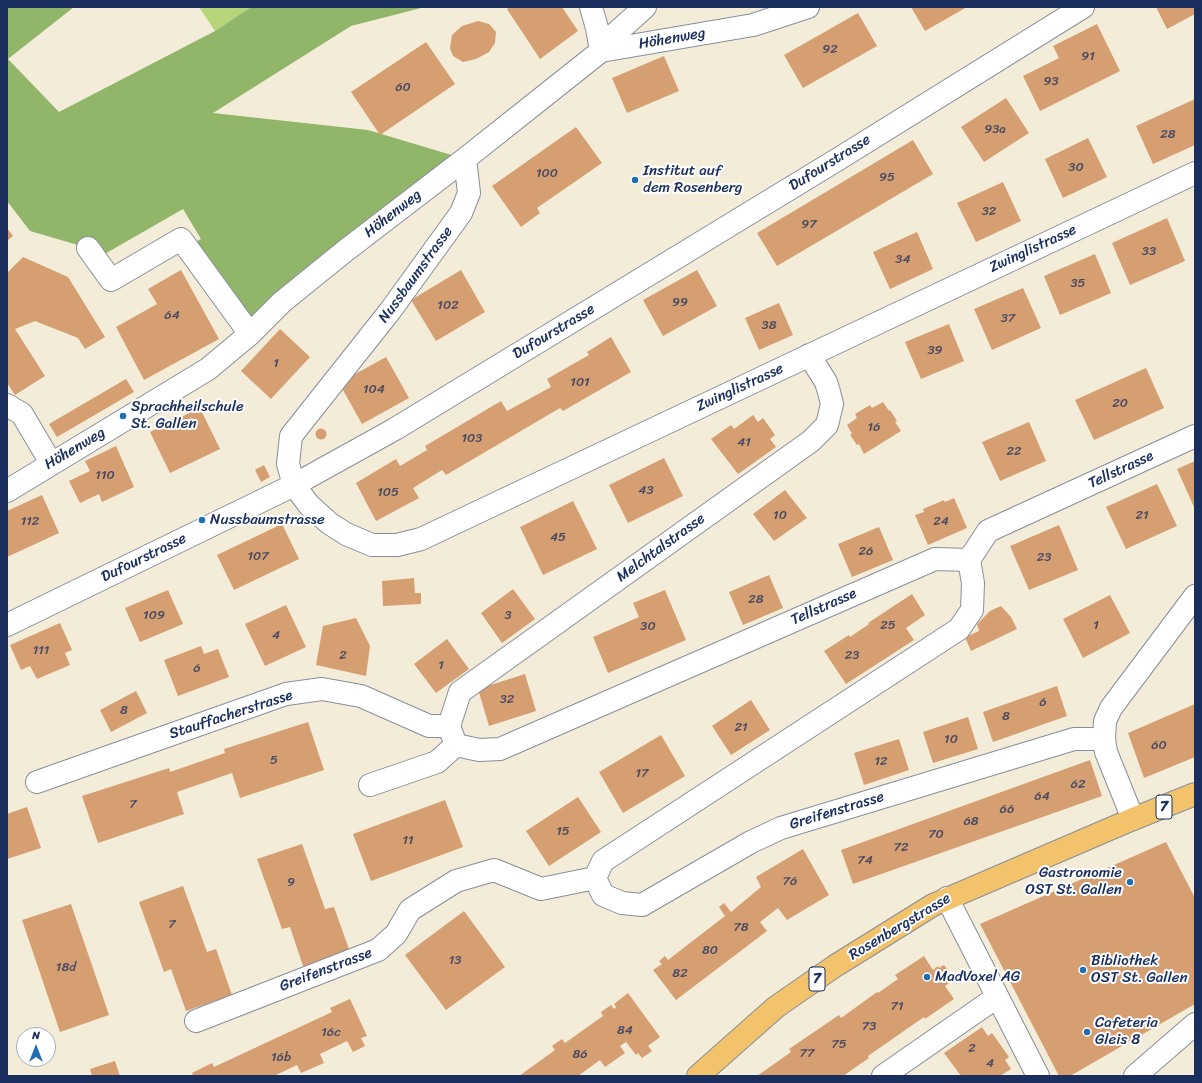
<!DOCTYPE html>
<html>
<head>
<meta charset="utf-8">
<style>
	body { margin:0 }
	#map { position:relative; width:1202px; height:1083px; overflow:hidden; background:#f3ecd8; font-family:Sriracha,sans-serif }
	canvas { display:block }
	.frame { position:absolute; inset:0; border:8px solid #1b2f5e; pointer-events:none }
	.north { position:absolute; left:16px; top:1027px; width:40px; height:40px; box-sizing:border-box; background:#fff; border:1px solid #a4acbf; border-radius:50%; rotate:0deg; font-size:11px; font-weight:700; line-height:16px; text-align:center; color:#1b2f5e }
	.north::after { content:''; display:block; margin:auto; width:14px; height:18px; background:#1f6fb2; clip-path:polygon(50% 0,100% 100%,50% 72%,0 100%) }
</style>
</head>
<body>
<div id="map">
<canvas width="1202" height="1083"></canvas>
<div class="frame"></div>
<div class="north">N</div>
</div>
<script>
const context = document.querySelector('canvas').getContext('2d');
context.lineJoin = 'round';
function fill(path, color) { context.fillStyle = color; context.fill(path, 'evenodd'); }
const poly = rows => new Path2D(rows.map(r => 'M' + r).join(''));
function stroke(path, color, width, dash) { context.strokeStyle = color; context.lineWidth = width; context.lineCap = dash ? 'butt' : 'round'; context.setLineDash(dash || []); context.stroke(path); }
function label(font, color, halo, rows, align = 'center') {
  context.font = font + ' Sriracha,sans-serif'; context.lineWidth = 4; context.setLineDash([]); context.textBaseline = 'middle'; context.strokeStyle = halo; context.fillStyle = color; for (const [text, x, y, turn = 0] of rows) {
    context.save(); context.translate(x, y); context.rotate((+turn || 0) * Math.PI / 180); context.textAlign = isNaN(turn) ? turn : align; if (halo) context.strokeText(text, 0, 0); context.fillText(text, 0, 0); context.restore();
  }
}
const green = poly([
	[199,7,251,7,215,31]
]);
const forest = poly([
	[7,7,74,7,8,59,59,112,215,31,251,7,425,7,351,26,213,113,368,130,465,159,250,334,186,247,201,239,183,209,96,259,88,248,30,231,7,201]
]);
const building = poly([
	[510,7,562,7,578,31,540,59,507,9],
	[911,7,967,7,925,31],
	[1156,7,1195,7,1195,14,1167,29],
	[858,13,877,46,803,88,784,55],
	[478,21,489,24,496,32,495,43,489,52,476,59,463,62,453,56,450,48,452,35,462,26],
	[1097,24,1120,71,1040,111,1023,76,1059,58,1053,46],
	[426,42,455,84,380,135,351,92],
	[664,56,679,91,627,113,612,78],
	[1006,98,1029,133,984,162,961,127],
	[1195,99,1195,145,1153,164,1136,126],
	[576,127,602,163,537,208,540,213,521,227,492,186],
	[1088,138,1107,177,1063,198,1045,159],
	[913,140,933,174,777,266,757,233],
	[1003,182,1021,221,976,242,957,203],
	[1167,218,1185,261,1130,285,1112,243],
	[7,228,13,236,7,241],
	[917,232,933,269,890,289,873,252],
	[1095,254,1111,293,1060,315,1044,276],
	[23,257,68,277,105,337,85,349,78,338,35,321,15,329,45,376,15,395,7,383,7,273],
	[181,270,219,339,144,380,116,327,157,304,148,289],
	[461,270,485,312,436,341,411,300],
	[697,270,717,306,663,336,643,300],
	[1023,288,1041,328,992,350,974,309],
	[779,303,793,335,759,350,745,318],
	[949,324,964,361,921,379,905,342],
	[280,329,310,357,271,399,241,371],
	[611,337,631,372,563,411,560,408,446,475,442,470,413,488,419,498,376,521,356,483,396,459,400,466,427,450,425,446,501,401,507,411,551,387,547,379,589,355,587,352],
	[386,357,409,398,362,424,339,383],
	[1146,368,1164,408,1094,440,1075,400],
	[126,379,134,392,57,437,49,424],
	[883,402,889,411,890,410,897,421,895,422,901,431,864,454,859,444,857,445,850,435,852,434,847,425,857,418,855,414,870,405,872,408],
	[200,408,220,449,170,473,150,432],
	[753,415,758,422,763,418,775,435,770,439,776,447,738,474,711,439,731,425,734,429],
	[1029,422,1046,461,1000,481,982,442],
	'315.5 434a5.5 5.5 0 1 1 11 0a5.5 5.5 0 1 1-11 0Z',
	[116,446,134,487,102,502,99,494,80,503,69,481,90,471,85,461],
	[664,458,683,496,628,523,609,485],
	[1195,461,1195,506,1194,507,1177,469],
	[264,465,270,477,261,482,255,470],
	[1157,484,1177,526,1126,549,1106,507],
	[785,490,807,518,774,541,753,514],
	[42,495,59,533,7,557,7,511],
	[954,498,967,528,928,545,915,515,924,512,923,509,944,500,945,502],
	[573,501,597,549,543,575,520,527],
	[282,524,299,559,234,590,217,555],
	[1059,525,1078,570,1029,590,1010,546],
	[879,527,893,560,852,577,838,544],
	[769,575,783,608,743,625,729,592],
	[414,578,415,593,421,593,421,604,383,606,382,581],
	[513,589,535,619,502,643,481,613],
	[168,590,183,624,140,642,125,608],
	[665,590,686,640,608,673,593,637,639,617,633,603],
	[912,594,925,615,906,628,914,640,846,684,824,651,849,635,850,637,869,624,868,623],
	[1110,595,1130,633,1083,658,1063,619],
	[286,605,306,647,265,666,245,624],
	[1001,606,1011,617,1017,629,971,651,965,637,979,631,977,624,990,611],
	[356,618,370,646,366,676,316,665,323,626],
	[60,623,72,650,65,653,70,665,37,679,30,666,21,670,10,645],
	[447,639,469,669,436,693,414,664],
	[201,646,204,654,218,649,229,677,178,696,164,660],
	[525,674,536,711,489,726,478,689],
	[1057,686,1067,716,993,742,983,712],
	[136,691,147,713,111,732,100,710],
	[751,700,770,730,731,755,712,726],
	[1195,704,1195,757,1144,778,1128,733],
	[968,717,978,749,933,763,923,732],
	[308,722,324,770,240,798,232,773,177,792,184,814,98,843,82,796,169,768,170,772,225,753,224,749],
	[661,735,685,776,623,813,599,772],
	[899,739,909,770,864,785,854,753],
	[1090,760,1102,796,853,884,841,850],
	[578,797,601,832,549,866,526,831],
	[445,800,463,847,371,881,353,834],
	[27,807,41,848,7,859,7,814],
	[1166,842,1195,898,1195,1004,1070,1076,1059,1076,980,924],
	[302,844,325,909,334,907,350,952,304,969,290,927,282,929,257,859],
	[803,849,829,895,787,920,778,908,760,922,767,931,676,1000,653,970,662,964,659,961,665,956,668,960,725,916,719,907,724,903,731,912,761,887,756,877],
	[183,886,207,952,216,949,232,995,186,1011,171,969,164,972,139,902],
	[71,904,109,1015,60,1032,22,920],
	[464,911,505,967,446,1010,405,955],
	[924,956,933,970,938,966,939,968,944,965,953,977,948,981,949,983,945,986,954,999,925,1019,924,1017,868,1056,869,1058,843,1076,757,1076,791,1052,789,1049,839,1015,841,1018,877,992,878,993,898,979,895,975],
	[628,993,660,1037,648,1046,652,1051,642,1058,638,1053,636,1055,626,1042,620,1046,625,1053,605,1067,600,1060,578,1076,519,1076,555,1050,552,1046,562,1039,565,1043,603,1016,601,1012,611,1005,614,1009,616,1007,614,1004],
	[350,999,367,1036,361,1038,365,1046,353,1052,347,1041,320,1054,324,1063,301,1073,297,1065,276,1075,276,1076,193,1076,192,1073,212,1063,214,1067,332,1012,330,1008],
	[982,1027,988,1036,992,1033,1009,1057,1005,1060,1011,1069,1000,1076,961,1076,944,1053],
	[115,1061,120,1076,92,1076,90,1069]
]);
const minor = poly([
	[591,7,597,28,601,51],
	[601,51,616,33,645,7],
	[465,159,469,193,461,213,390,311,291,436,288,464,294,485,309,505,329,523,346,534,372,545,397,545,421,539,1195,173],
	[88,248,111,280,181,239,250,334],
	[7,405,22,414,51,463],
	[7,491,208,369,250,334,282,302,345,251,465,159,601,51,753,25,808,7],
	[969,560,973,583,972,610,959,629,603,861,595,878,603,895,622,903,642,905,751,842,781,828,1074,739,1104,739],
	[7,625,294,485,395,429,840,158,1083,7],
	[449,726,456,745,479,750,500,749,935,559,969,560,988,531,1195,436],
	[449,726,460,692,811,441,827,425,832,404,829,392,826,382,809,355],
	[37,782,286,694,322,689,361,696,429,726,449,726],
	[370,785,437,762,456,745],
	[1133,819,1106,752,1104,739,1105,721,1111,708,1195,596],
	[947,898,1038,1076],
	[196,1021,378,950,396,934,410,910,456,881,494,870,541,889,595,878],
	[883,1076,997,997],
	[1135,1076,1195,1024]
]);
const major = poly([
	[698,1076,776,1007,835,966,933,905,1133,819,1195,794]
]);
const markers = [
	[635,180,4,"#1f6fb2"],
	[123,416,4,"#1f6fb2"],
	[202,520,4,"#1f6fb2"],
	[1130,882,4,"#1f6fb2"],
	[1083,970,4,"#1f6fb2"],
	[927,977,4,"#1f6fb2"],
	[1087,1032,4,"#1f6fb2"]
];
const numberNames = [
	["92",830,50],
	["91",1088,57],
	["93",1051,82],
	["60",403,88],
	["93a",995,130],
	["28",1168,135],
	["30",1076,168],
	["100",547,174],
	["95",887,178],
	["32",989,212],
	["97",809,225],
	["33",1149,252],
	["34",903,260],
	["35",1078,284],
	["99",680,303],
	["102",448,306],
	["64",172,316],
	["37",1008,319],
	["38",769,326],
	["39",935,351],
	["1",276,364],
	["101",580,383],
	["104",374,390],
	["20",1120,404],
	["16",874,428],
	["103",472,439],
	["41",744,443],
	["22",1014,452],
	["110",105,476],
	["43",646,491],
	["105",388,493],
	["10",780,516],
	["21",1142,516],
	["112",30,522],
	["24",941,522],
	["45",558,538],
	["26",866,552],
	["107",258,557],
	["23",1044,558],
	["28",756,600],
	["109",154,616],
	["3",508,616],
	["25",888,626],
	["1",1096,626],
	["30",648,627],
	["4",276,636],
	["111",41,651],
	["2",343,656],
	["23",852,656],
	["1",441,666],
	["6",197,669],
	["32",507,700],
	["6",1043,703],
	["8",124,711],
	["8",1006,717],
	["21",741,728],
	["10",951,740],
	["60",1159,746],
	["5",274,761],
	["12",881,762],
	["17",642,774],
	["62",1078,785],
	["64",1042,797],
	["7",133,805],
	["66",1007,810],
	["68",971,822],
	["15",563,832],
	["70",936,835],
	["11",408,841],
	["72",901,848],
	["74",865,861],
	["76",790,882],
	["9",291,883],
	["7",172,925],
	["78",741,928],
	["80",710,951],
	["13",455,961],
	["18d",66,968],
	["82",680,974],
	["71",897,1007],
	["73",869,1027],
	["84",625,1031],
	["16c",331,1033],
	["75",839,1045],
	["2",972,1049],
	["77",807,1054],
	["86",580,1055],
	["16b",281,1058],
	["4",990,1064]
];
const shields = [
	[1164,807,16],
	[817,979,16]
];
const shieldNames = [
	["7",1164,807],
	["7",817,979]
];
const streetNames = [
	["Höhenweg",672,39,-10],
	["Dufourstrasse",830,163,-32],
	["Höhenweg",393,214,-38],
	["Zwinglistrasse",1033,249,-25],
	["Nussbaumstrasse",416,275,-54],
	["Dufourstrasse",554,332,-31],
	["Zwinglistrasse",740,388,-25],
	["Höhenweg",75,449,-31],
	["Tellstrasse",1121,470,-25],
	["Melchtalstrasse",661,548,-36],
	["Dufourstrasse",144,558,-26],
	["Tellstrasse",824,607,-24],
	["Stauffacherstrasse",231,715,-18],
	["Greifenstrasse",837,811,-17],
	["Rosenbergstrasse",900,927,-31],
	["Greifenstrasse",326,970,-21]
];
const poiNames = [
	["Institut auf",643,171],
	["dem Rosenberg",643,188],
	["Sprachheilschule",131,407],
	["St. Gallen",131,424],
	["Nussbaumstrasse",210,520],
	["Gastronomie",1122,873,"right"],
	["OST St. Gallen",1122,890,"right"],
	["Bibliothek",1091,961],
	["OST St. Gallen",1091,978],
	["MadVoxel AG",935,977],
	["Cafeteria",1095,1023],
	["Gleis 8",1095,1040]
];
fill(green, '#b7d47a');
fill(forest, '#91b66a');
fill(building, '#d69f72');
stroke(minor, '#878e9b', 24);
stroke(major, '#878e9b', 24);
stroke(minor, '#fff', 22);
stroke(major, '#f2c36a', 22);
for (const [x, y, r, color] of markers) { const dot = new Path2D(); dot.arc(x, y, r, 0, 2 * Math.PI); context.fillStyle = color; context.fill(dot); stroke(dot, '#fff', 1.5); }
label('13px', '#4a4b63', null, numberNames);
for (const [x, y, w] of shields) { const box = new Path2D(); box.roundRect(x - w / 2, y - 12, w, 24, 3); context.fillStyle = '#fff'; context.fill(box); stroke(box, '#1b2f5e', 1); }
label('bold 14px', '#1b2f5e', null, shieldNames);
label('15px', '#1b2f5e', '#fff', streetNames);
label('15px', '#1b2f5e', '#fff', poiNames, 'left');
</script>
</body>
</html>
